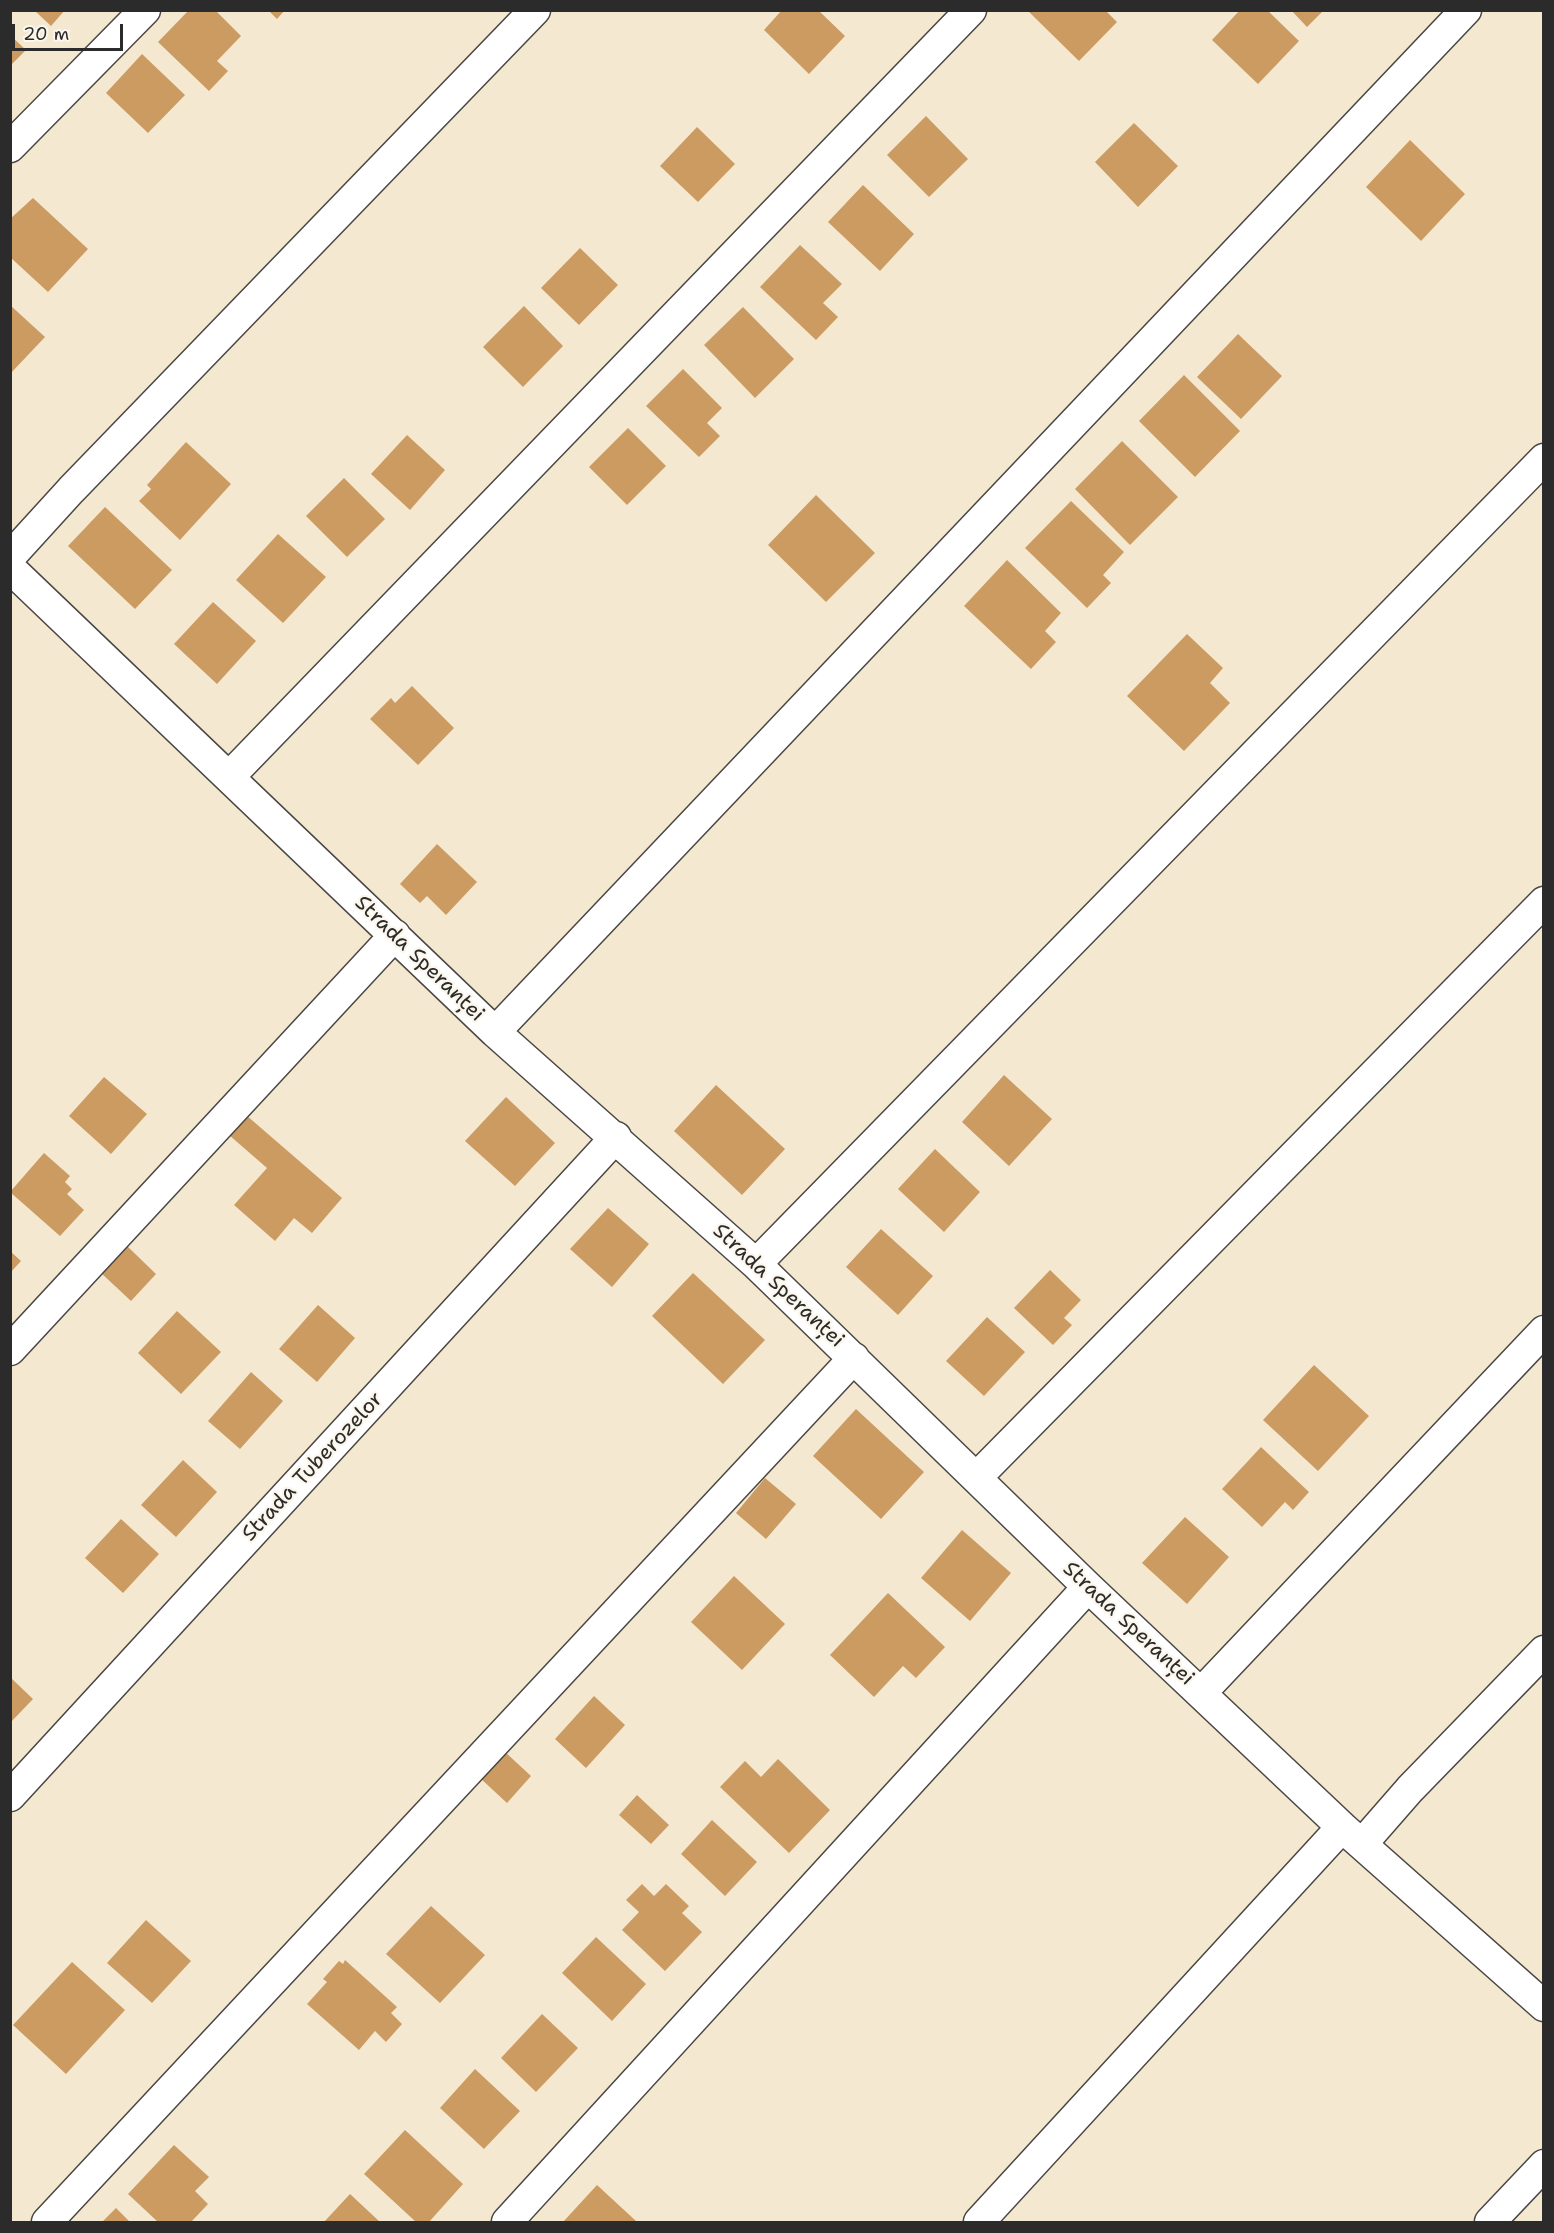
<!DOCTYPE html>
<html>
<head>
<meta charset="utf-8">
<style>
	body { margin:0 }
	#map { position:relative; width:1554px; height:2233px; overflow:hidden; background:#f5e8d0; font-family:"Shantell Sans",sans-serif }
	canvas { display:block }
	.frame { position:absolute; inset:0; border:12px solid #2b2b2b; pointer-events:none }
	.scale { position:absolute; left:12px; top:24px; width:111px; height:27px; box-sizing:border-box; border:3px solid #2b2b2b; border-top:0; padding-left:8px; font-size:18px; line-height:21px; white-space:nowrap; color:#2b2b2b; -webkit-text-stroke:4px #fbf7ec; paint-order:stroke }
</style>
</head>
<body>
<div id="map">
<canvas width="1554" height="2233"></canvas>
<div class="frame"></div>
<div class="scale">20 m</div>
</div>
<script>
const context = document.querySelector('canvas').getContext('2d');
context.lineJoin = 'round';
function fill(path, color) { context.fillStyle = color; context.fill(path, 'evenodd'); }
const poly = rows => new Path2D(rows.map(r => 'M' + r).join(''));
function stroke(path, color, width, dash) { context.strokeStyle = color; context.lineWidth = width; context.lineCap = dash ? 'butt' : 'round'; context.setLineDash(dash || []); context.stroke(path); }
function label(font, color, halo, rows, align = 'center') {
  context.font = font + ' "Shantell Sans",sans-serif'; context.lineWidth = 4.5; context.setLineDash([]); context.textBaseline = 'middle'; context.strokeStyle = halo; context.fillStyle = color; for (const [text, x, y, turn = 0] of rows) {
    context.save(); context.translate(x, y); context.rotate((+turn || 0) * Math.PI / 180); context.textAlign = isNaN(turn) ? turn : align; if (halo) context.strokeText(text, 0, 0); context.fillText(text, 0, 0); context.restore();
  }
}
const building = poly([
	[34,10,65,10,51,26],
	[189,10,215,10,241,36,217,61,228,71,209,91,158,42],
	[268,10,285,10,277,19],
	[782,10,818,10,845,36,809,74,764,30],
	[1027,10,1105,10,1117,22,1079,61],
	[1240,10,1267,10,1299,41,1258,84,1212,40],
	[1291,10,1324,10,1307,27],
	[10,35,26,50,10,66],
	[142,54,185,95,148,133,106,93],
	[926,116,968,159,929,197,887,155],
	[1134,123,1178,166,1138,207,1095,162],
	[697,127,735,164,698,202,660,166],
	[1410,140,1465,194,1421,241,1366,187],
	[863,185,914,234,880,271,828,222],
	[33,198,88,249,48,292,10,257,10,219],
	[800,245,842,284,823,303,838,317,816,340,760,287],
	[580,248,618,285,579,325,541,288],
	[10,305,45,337,10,374],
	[524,306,563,346,523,387,483,347],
	[743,307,794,359,755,398,704,345],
	[1238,334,1282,376,1241,419,1197,377],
	[683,369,722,408,707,423,720,436,699,457,646,406],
	[1184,375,1240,431,1195,477,1139,421],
	[628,428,666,466,627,505,589,467],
	[407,435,445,470,410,510,371,474],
	[1122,441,1178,497,1130,545,1075,489],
	[186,442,231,484,180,540,139,501,151,489,147,485],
	[344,478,385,519,347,557,306,516],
	[816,495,875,553,826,602,768,545],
	[1071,501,1124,552,1103,575,1111,583,1087,608,1025,548],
	[105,507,172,570,135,609,68,546],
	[278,534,326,577,283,623,236,580],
	[1007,560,1061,613,1045,631,1056,642,1031,669,964,606],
	[213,602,256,641,217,684,174,644],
	[1187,634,1223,668,1210,683,1230,703,1184,751,1127,696],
	[412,686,454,728,418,765,370,719,391,698,395,703],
	[437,844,477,882,446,915,427,896,420,903,400,884],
	[1004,1075,1052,1119,1009,1166,962,1122],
	[104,1077,147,1114,111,1154,69,1116],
	[716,1085,785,1149,742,1195,674,1131],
	[506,1097,555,1143,515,1186,465,1141],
	[246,1115,342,1198,312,1233,294,1218,275,1241,234,1205,267,1168,229,1135],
	[935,1149,980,1192,944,1232,898,1189],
	[44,1153,70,1176,65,1182,72,1189,67,1194,84,1210,60,1236,10,1192],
	[608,1208,649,1244,612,1287,570,1249],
	[881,1229,933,1276,898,1315,846,1267],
	[126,1245,156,1274,131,1301,100,1272],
	[10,1251,21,1261,10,1273],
	[1050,1270,1081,1300,1064,1318,1072,1325,1053,1345,1014,1308],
	[693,1273,765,1340,723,1384,652,1316],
	[318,1305,355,1338,317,1382,279,1349],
	[177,1311,221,1352,181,1394,138,1353],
	[987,1317,1025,1352,984,1396,946,1361],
	[1314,1365,1369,1416,1318,1471,1263,1420],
	[251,1372,283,1401,240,1449,208,1421],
	[856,1409,924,1472,881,1519,813,1456],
	[1261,1447,1309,1492,1293,1510,1285,1502,1262,1527,1222,1489],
	[183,1460,217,1492,176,1537,141,1505],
	[765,1478,796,1504,766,1539,736,1513],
	[1185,1517,1229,1557,1187,1604,1142,1563],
	[121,1519,159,1554,123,1593,85,1558],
	[962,1530,1011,1573,970,1621,921,1578],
	[734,1576,785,1624,742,1670,691,1622],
	[888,1593,945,1647,916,1678,903,1666,874,1697,830,1655],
	[10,1677,33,1699,10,1723],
	[594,1696,625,1725,586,1768,555,1739],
	[504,1751,531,1776,507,1803,480,1778],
	[778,1759,830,1810,789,1853,720,1787,745,1761,761,1777],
	[637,1795,669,1825,651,1844,619,1815],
	[712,1820,757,1862,725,1896,681,1854],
	[642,1884,654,1896,666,1884,689,1906,682,1913,702,1932,665,1971,622,1930,639,1912,626,1900],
	[431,1906,485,1955,440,2003,386,1954],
	[146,1920,191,1961,152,2003,107,1963],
	[596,1937,646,1984,612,2021,562,1973],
	[345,1960,397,2007,391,2013,402,2024,386,2042,375,2031,359,2050,307,2004,327,1982,323,1979,339,1961,343,1964],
	[72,1962,125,2010,66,2074,13,2025],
	[542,2014,578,2048,536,2092,501,2058],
	[475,2069,520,2111,484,2149,440,2108],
	[405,2130,463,2184,429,2222,416,2222,364,2174],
	[174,2145,209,2177,195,2191,208,2204,191,2222,158,2222,128,2194],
	[597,2185,636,2221,634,2222,563,2222],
	[350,2194,380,2222,324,2222],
	[116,2208,130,2222,102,2222]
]);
const minor = poly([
	[10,147,145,10],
	[10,557,71,490,535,10],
	[10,568,495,1032,756,1264,1088,1587,1342,1827,1544,2006],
	[229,777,971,10],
	[495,1032,1466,10],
	[756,1264,1544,459],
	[10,1350,395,935],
	[976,1478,1544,902],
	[1201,1693,1544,1331],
	[10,1796,616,1137],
	[1362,1844,1410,1789,1544,1651],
	[47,2222,854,1358],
	[507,2222,1088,1587],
	[979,2222,1342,1827],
	[1490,2222,1544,2165]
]);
const streetNames = [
	["Strada Speranței",419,959,44],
	["Strada Speranței",778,1286,43],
	["Strada Tuberozelor",313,1467,-47],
	["Strada Speranței",1128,1624,43]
];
fill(building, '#cb9b62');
stroke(minor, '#494744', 33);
stroke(minor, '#fff', 30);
label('21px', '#2b2b2b', '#fbf7ec', streetNames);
</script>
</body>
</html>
